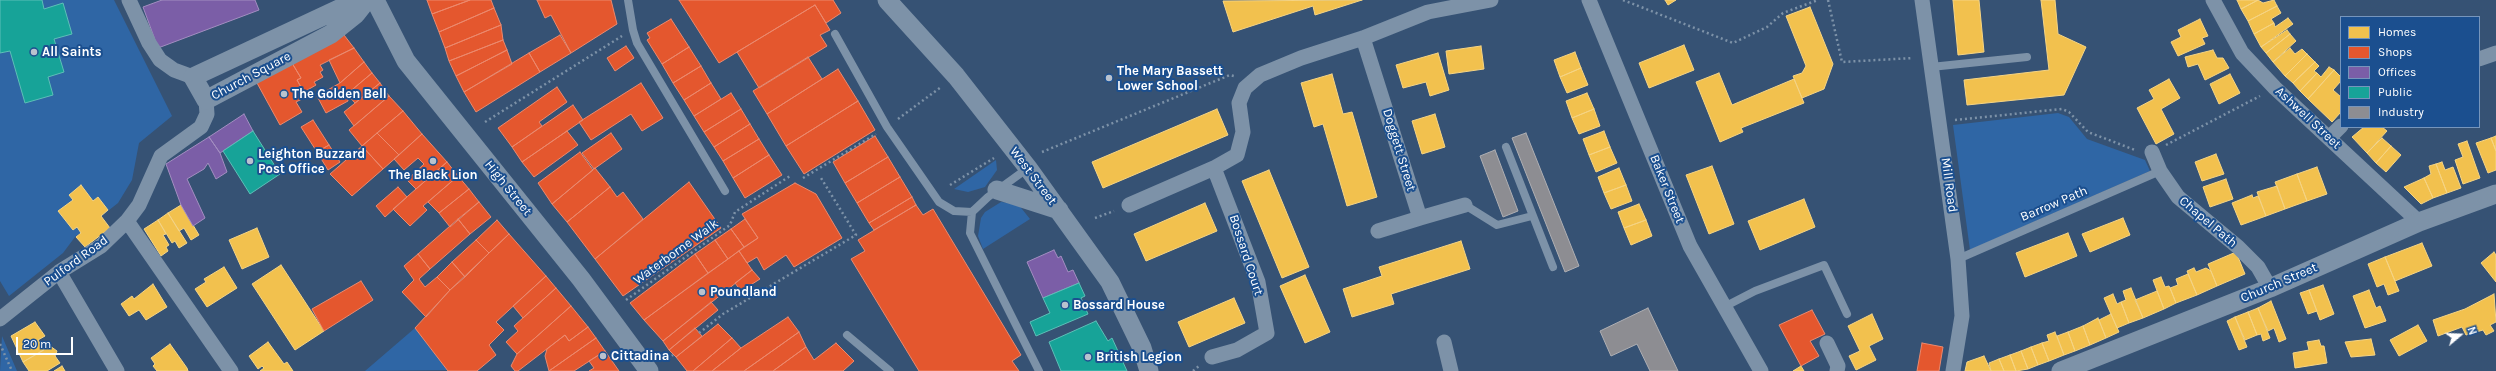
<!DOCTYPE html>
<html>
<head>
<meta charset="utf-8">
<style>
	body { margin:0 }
	#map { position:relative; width:2496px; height:371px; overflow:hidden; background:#365274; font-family:Karla,sans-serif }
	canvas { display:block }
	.legend { position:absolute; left:2340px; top:16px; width:140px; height:112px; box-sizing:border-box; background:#1b4f8f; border:1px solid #7695bc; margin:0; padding:5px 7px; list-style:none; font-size:12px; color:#fff }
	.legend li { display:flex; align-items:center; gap:8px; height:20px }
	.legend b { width:20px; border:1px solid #7695bc }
	.north { position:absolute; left:2440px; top:315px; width:40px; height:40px; -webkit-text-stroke:3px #1b4f8f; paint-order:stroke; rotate:71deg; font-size:11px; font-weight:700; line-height:16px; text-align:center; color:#fff }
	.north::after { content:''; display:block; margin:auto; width:14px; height:18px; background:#fff; clip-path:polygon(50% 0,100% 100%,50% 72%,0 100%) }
	.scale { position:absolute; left:16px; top:337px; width:57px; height:18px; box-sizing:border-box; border:2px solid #fff; border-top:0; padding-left:5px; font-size:12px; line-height:14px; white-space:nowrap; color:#fff; -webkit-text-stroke:3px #1b4f8f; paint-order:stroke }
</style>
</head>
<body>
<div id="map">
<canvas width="2496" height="371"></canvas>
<ul class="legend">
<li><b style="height:11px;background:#f2c14e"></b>Homes</li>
<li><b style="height:11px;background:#e4572e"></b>Shops</li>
<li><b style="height:11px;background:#7b5ea7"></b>Offices</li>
<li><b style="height:11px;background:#17a398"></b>Public</li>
<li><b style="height:11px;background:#8d8d92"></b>Industry</li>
</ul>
<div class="north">N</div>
<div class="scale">20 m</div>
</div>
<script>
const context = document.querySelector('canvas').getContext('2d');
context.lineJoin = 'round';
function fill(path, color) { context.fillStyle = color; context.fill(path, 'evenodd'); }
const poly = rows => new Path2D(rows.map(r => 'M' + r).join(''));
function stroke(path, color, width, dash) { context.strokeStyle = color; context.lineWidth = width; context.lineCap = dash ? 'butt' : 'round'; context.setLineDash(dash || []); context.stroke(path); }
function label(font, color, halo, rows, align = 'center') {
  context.font = font + ' Karla,sans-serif'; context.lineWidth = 4; context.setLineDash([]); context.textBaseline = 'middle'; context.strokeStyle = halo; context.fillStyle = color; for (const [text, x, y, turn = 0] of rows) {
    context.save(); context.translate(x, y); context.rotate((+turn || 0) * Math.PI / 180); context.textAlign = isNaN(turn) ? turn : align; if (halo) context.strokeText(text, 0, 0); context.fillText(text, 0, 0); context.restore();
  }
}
const green = poly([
	[0,0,114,0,172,116,139,143,132,180,118,203,75,237,63,253,9,296,0,281],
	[2058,113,2069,117,2087,139,2145,160,2150,171,1970,250,1953,125],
	[996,160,997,170,985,187,968,192,954,189],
	[1001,202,1018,204,1030,219,983,249,978,236,981,218,985,212],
	[415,328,448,370,365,371],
	[2,336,17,371,0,371]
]);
const homes = poly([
	[1362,0,1315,15,1313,6,1233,32,1223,1,1362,0],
	[1665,0,1676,0,1668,5,1665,0],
	[1953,0,1979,0,1984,52,1958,55,1953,0],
	[2041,0,2055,0,2058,34,2086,47,2064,95,1967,105,1964,80,2049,70,2041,0],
	[2237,0,2258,0,2241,9,2237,0],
	[2258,0,2263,3,2274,0,2277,6,2248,21,2241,9,2258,0],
	[2277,6,2281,13,2271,19,2274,23,2254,34,2248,21,2277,6],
	[1810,7,1833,64,1824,89,1802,98,1793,76,1802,73,1806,66,1786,16,1810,7],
	[2288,18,2293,24,2261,47,2254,34,2274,23,2275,27,2288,18],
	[2200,19,2208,36,2202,38,2205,44,2178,56,2171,42,2181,37,2178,30,2200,19],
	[2287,30,2290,34,2266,53,2261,47,2287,30],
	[2290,34,2296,41,2273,62,2266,53,2290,34],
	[1684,45,1694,70,1649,88,1639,63,1684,45],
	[1481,46,1484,69,1449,74,1446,51,1481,46],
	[2290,48,2295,54,2302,49,2307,54,2285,76,2273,62,2290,48],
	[2213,50,2217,58,2223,58,2229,68,2205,80,2198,64,2188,67,2185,57,2213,50],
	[1575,52,1581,68,1560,77,1554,60,1575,52],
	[1438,53,1449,90,1430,96,1426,82,1403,88,1396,65,1438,53],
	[2307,54,2315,62,2293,83,2285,76,2307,54],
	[2315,62,2319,66,2314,71,2317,73,2300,91,2293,83,2315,62],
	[2329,67,2334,70,2308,99,2300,91,2317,73,2321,77,2329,67],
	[1581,68,1588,85,1567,93,1560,77,1581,68],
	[2334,70,2341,77,2341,81,2333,90,2341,97,2341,112,2332,122,2308,99,2334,70],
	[1719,73,1732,105,1794,79,1804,103,1741,128,1743,132,1720,142,1696,82,1719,73],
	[1332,74,1343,114,1352,112,1377,197,1347,206,1323,124,1314,127,1301,83,1332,74],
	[2230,74,2240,93,2219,104,2210,84,2230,74],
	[2169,79,2180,98,2161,109,2174,134,2156,144,2137,108,2154,99,2149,90,2169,79],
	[1587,93,1594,109,1572,118,1566,101,1587,93],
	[1217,109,1228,135,1103,188,1092,162,1217,109],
	[1594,109,1600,126,1579,134,1572,118,1594,109],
	[1435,114,1445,147,1422,154,1412,121,1435,114],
	[2364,127,2382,127,2387,131,2367,153,2352,137,2364,127],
	[1604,131,1610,147,1589,155,1583,139,1604,131],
	[2496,136,2496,151,2491,138,2496,136],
	[2382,138,2391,146,2376,163,2367,153,2382,138],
	[2491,138,2496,151,2496,170,2488,173,2476,143,2491,138],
	[2467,141,2480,178,2463,184,2455,160,2463,157,2458,144,2467,141],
	[2391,146,2401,155,2386,172,2376,163,2391,146],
	[1610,147,1617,163,1596,172,1589,155,1610,147],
	[2216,154,2224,174,2202,181,2195,162,2216,154],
	[2442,162,2445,170,2453,167,2461,188,2447,193,2436,164,2442,162],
	[2436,164,2447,193,2433,198,2424,178,2431,174,2429,166,2436,164],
	[1712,166,1734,224,1709,234,1686,175,1712,166],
	[2317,167,2327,194,2307,201,2297,174,2317,167],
	[1619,168,1626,185,1604,193,1598,177,1619,168],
	[1269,170,1309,267,1282,278,1242,181,1269,170],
	[2297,174,2307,201,2285,209,2275,182,2297,174],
	[2424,178,2433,198,2421,204,2404,187,2424,178],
	[2226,179,2233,199,2210,207,2203,187,2226,179],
	[81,185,93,201,98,197,108,210,101,216,110,228,85,247,76,237,81,233,77,227,73,230,58,211,73,200,69,195,81,185],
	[1626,185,1632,201,1611,209,1604,193,1626,185],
	[2277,186,2285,209,2266,216,2257,192,2277,186],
	[2252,195,2253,198,2258,196,2266,216,2241,225,2232,203,2252,195],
	[1804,199,1815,227,1760,250,1748,221,1804,199],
	[1205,203,1217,231,1146,261,1134,234,1205,203],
	[1639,204,1646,220,1624,228,1618,212,1639,204],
	[181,205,199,235,191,240,184,228,179,231,168,213,181,205],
	[168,213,187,243,179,248,175,241,172,243,158,220,168,213],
	[2123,218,2130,235,2090,252,2082,234,2123,218],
	[158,220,166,234,163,235,169,245,166,247,168,251,161,256,144,229,158,220],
	[1646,220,1652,236,1631,245,1624,228,1646,220],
	[257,228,269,257,242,269,229,240,257,228],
	[2068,233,2077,256,2025,277,2016,253,2068,233],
	[1461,241,1470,269,1391,294,1394,304,1352,317,1343,289,1382,276,1379,267,1461,241],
	[2422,243,2432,266,2395,281,2385,257,2422,243],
	[2236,252,2245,274,2217,286,2208,264,2236,252],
	[2494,252,2496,255,2496,282,2481,263,2494,252],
	[2385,257,2399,291,2388,295,2384,284,2377,287,2368,264,2385,257],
	[281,265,324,331,295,350,252,284,281,265],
	[224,267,237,288,207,307,195,289,206,282,204,279,224,267],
	[2194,268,2196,272,2206,268,2211,271,2217,286,2197,295,2187,271,2194,268],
	[2188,274,2197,295,2176,303,2170,288,2178,285,2176,279,2188,274],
	[1305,275,1330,332,1305,343,1280,286,1305,275],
	[2161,277,2165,287,2169,286,2170,288,2176,303,2164,309,2153,280,2161,277],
	[153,284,167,307,146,320,139,310,129,316,121,304,132,296,134,299,153,284],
	[2323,285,2334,314,2320,320,2309,290,2323,285],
	[2131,288,2143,318,2129,323,2121,302,2126,300,2123,291,2131,288],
	[2309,290,2317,311,2308,314,2300,293,2309,290],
	[2369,290,2376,308,2380,306,2386,321,2365,328,2353,296,2369,290],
	[2157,291,2164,309,2143,318,2135,300,2157,291],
	[2113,294,2117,304,2121,302,2129,323,2117,328,2104,298,2113,294],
	[2494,294,2496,322,2490,325,2494,331,2486,335,2483,330,2466,335,2462,327,2438,336,2433,320,2465,309,2494,294],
	[1234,298,1245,323,1189,347,1178,322,1234,298],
	[2271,301,2286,339,2279,342,2274,328,2268,331,2258,308,2271,301],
	[2258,308,2270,338,2263,341,2261,334,2257,335,2248,312,2258,308],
	[2248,312,2257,335,2245,340,2235,317,2248,312],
	[1872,314,1883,339,1869,346,1876,360,1856,370,1849,356,1860,351,1848,326,1872,314],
	[2111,314,2119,332,2106,338,2099,320,2111,314],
	[2235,317,2247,347,2239,350,2227,321,2235,317],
	[2098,318,2106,338,2090,345,2083,326,2098,318],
	[35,322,45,336,38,340,44,350,23,362,11,336,35,322],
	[2418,325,2427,341,2399,356,2390,340,2418,325],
	[2083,326,2090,345,2075,351,2068,332,2083,326],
	[2055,332,2064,355,2049,361,2042,343,2049,341,2047,335,2055,332],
	[2068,332,2075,351,2064,355,2057,336,2068,332],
	[2371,339,2375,355,2351,357,2345,342,2371,339],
	[2319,340,2321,346,2324,346,2327,363,2295,368,2293,353,2309,350,2307,342,2319,340],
	[268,342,284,364,287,362,293,371,260,371,264,368,262,366,258,369,249,356,268,342],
	[2042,343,2049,361,2038,365,2031,347,2042,343],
	[170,344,187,368,188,371,157,371,153,366,155,364,151,358,170,344],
	[50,346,57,351,55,356,60,363,47,371,29,371,23,362,50,346],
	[2031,347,2038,365,2028,369,2021,351,2031,347],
	[2021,351,2028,369,2016,371,2010,355,2021,351],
	[2010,355,2016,371,2004,371,1999,359,2010,355],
	[1984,356,1991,371,1965,371,1967,362,1984,356],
	[1999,359,2004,371,1991,371,1989,363,1999,359],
	[62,366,65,371,54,371,62,366],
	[1801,366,1804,371,1793,371,1801,366]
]);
const shops = poly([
	[427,0,470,0,432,14,427,0],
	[470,0,491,0,494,8,439,32,432,14,470,0],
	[537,0,611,0,617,24,571,53,551,15,545,18,537,0],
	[679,0,833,0,841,13,826,23,815,5,719,63,679,0],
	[815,5,830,30,820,35,827,46,759,88,737,52,815,5],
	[494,8,501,25,445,48,439,32,494,8],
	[671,19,689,47,662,64,647,40,650,38,647,33,671,19],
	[501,25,503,40,449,61,445,48,501,25],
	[344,35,354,48,320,65,323,70,320,72,323,77,314,82,316,85,304,92,297,80,301,78,292,63,344,35],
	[560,35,571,53,540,72,529,53,560,35],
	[503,40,507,50,456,76,449,61,503,40],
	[626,46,634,58,615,71,607,58,626,46],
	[689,47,701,66,673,83,662,64,689,47],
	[354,48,364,62,340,83,329,60,354,48],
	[507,50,512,64,464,92,456,76,507,50],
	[529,53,540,72,476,112,464,92,529,53],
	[808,57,822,79,767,114,753,91,808,57],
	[364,62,372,73,347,94,348,101,326,113,317,96,340,83,364,62],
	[292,63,301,78,297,80,306,97,296,102,302,112,280,125,257,83,292,63],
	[701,66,711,83,684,100,673,83,701,66],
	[838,69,858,101,786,146,767,114,838,69],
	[372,73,380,83,355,103,347,94,372,73],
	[380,83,389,96,354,126,344,112,380,83],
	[641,83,663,118,642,131,631,114,591,140,579,122,641,83],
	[711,83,721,99,694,116,684,100,711,83],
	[557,87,567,102,539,122,542,126,512,147,498,128,557,87],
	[731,93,741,109,704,132,694,116,731,93],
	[389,96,403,111,362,146,349,130,389,96],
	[858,101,875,130,804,174,786,146,858,101],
	[573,105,583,120,522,162,512,147,573,105],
	[741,109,750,124,714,147,704,132,741,109],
	[403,111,422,134,399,155,377,133,403,111],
	[313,120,329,145,317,152,301,127,313,120],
	[750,124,759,139,723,161,714,147,750,124],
	[567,131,578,145,534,177,522,162,567,131],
	[377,133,399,155,383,169,362,146,377,133],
	[611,133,622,149,594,169,582,153,611,133],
	[422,134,447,162,416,189,407,180,424,164,418,158,404,170,394,159,422,134],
	[875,136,888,157,845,183,833,162,875,136],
	[759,139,769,155,733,178,723,161,759,139],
	[329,145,340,162,328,170,317,152,329,145],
	[362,146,383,169,352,196,330,174,362,146],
	[580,152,593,170,552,204,538,183,580,152],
	[769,155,782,175,745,198,733,178,769,155],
	[888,157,900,177,857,203,845,183,888,157],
	[447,162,458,176,423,206,427,210,410,226,393,209,447,162],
	[595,168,610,187,567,222,552,204,595,168],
	[458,176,469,189,439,213,428,202,458,176],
	[900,177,912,197,869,223,857,203,900,177],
	[689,182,721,228,623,296,595,259,689,182],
	[795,183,816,194,842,238,794,267,786,255,764,270,757,257,747,263,739,251,758,238,742,214,795,183],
	[398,187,407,197,385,217,376,206,398,187],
	[610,187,617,197,623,192,643,219,595,259,567,222,610,187],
	[469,189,479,202,450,227,439,213,469,189],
	[912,197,916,205,874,230,869,223,912,197],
	[479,202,491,217,470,234,458,219,479,202],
	[916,205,923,215,933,209,1021,355,1012,361,1019,371,919,371,851,259,865,251,858,240,916,205],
	[458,219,470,234,430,269,418,254,458,219],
	[745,219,758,238,744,247,731,229,745,219],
	[497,220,509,234,489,253,476,240,497,220],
	[731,229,744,247,728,259,715,240,731,229],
	[509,234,546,276,496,322,504,330,489,345,496,355,477,371,448,371,415,328,450,290,509,234],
	[476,240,489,253,465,277,452,262,476,240],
	[715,240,728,259,708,273,695,254,715,240],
	[739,251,752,270,663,341,644,320,739,251],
	[418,254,430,269,419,279,425,287,437,277,450,290,426,317,402,292,414,280,404,266,418,254],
	[695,254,708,273,644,320,630,303,695,254],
	[452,262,465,277,450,290,437,277,452,262],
	[752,270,760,279,741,291,735,283,752,270],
	[546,276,556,288,523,318,513,306,546,276],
	[361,281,373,300,324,331,312,309,361,281],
	[556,288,571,306,517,354,506,342,518,331,514,326,556,288],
	[711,302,718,310,669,350,663,341,711,302],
	[571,306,588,327,569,341,565,335,518,371,515,371,511,366,517,354,571,306],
	[1812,310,1825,334,1810,341,1819,356,1801,366,1779,325,1812,310],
	[788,317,799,332,744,371,712,371,741,348,788,317],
	[718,324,732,338,693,371,687,371,676,357,718,324],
	[588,327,596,338,549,371,545,356,547,349,565,335,569,341,588,327],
	[695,328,702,336,676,357,669,350,695,328],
	[799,332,806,347,773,371,744,371,799,332],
	[596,338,605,351,574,371,549,371,596,338],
	[732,338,741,348,712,371,693,371,732,338],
	[836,343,854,361,843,371,773,371,806,347,814,360,836,343],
	[1922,343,1943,347,1939,371,1917,371,1922,343],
	[605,351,619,371,589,371,594,368,589,361,605,351]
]);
const offices = poly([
	[162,0,255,0,259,10,158,48,143,7,162,0],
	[244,114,253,131,220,153,209,137,244,114],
	[209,137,220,153,227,172,216,179,208,163,204,169,187,179,205,218,193,226,181,205,166,164,209,137],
	[1054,250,1058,258,1061,256,1068,272,1073,270,1079,283,1043,298,1027,262,1054,250]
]);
const public = poly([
	[0,0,42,0,44,9,63,3,72,34,54,39,64,72,48,77,53,95,25,103,10,51,0,53,0,0],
	[253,131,280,174,250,194,223,151,253,131],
	[1079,283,1085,296,1081,298,1088,314,1036,336,1030,322,1050,313,1043,298,1079,283],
	[1096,321,1108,341,1112,338,1127,371,1061,371,1049,342,1096,321]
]);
const industry = poly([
	[1526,133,1579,266,1565,272,1512,138,1526,133],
	[1495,150,1518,211,1503,217,1480,156,1495,150],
	[1648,308,1678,371,1650,371,1637,344,1611,356,1600,331,1648,308]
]);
const path = poly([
	[1623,0,1733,43,1767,27,1783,13,1818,0],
	[1828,0,1842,62,1913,58],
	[898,119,941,87],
	[1955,120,2062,109,2069,112,2088,132,2135,150],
	[485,122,622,36],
	[2166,145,2260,96],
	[1042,152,1230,75,1234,76],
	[803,178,876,134],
	[950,185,994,158],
	[1095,218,1114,211],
	[626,300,730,225,735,212,790,176],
	[699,333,723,314,856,235,821,178],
	[0,344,12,371],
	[668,359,673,355],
	[1193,371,1199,366]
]);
const service = poly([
	[628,0,633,30,637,43,725,191],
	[835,34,887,127,939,202,954,211,972,212],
	[1931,67,2027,57],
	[1506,147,1553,267],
	[1028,168,988,197,972,212,970,233,1039,371],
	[1465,205,1497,225,1532,216],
	[1958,259,2160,171],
	[1724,307,1755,291,1824,265,1847,314],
	[847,335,890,371]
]);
const minor = poly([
	[129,0,149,43,160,60,174,70,193,77],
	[1589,0,1690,246,1761,371],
	[1922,0,1958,259,1962,316,1953,371],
	[2213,0,2242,53,2275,88,2419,222],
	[1363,38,1420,218,1465,205],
	[2479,59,2496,53],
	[2329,138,2341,126],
	[2152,152,2160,171,2178,197,2238,247,2258,267,2270,288],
	[1129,205,1214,168],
	[127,221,231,371],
	[1378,231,1420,218],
	[59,272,117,371],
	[0,319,59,272,101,246,127,221,139,205,161,156,201,127,207,114,206,100],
	[1444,342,1451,371],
	[1827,343,1838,366,1837,371],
	[1212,357,1237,350,1267,333,1258,282,1214,168,1237,155,1243,132,1239,103,1245,88,1260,75,1301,58,1363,38,1428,12,1491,0]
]);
const tertiary = poly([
	[358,0,193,77,206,100,331,34,356,14,367,0],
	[375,0,406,61,581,279,649,371],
	[887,0,956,76,1028,168,1110,282,1142,348,1149,371],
	[997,190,1059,210],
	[2061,371,2270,288,2419,222,2496,194]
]);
const markers = [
	[34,52,4,"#b9c2ce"],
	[1109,78,4,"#b9c2ce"],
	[284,94,4,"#b9c2ce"],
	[250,161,4,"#b9c2ce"],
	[433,161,4,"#b9c2ce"],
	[702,292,4,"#b9c2ce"],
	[1065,305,4,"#b9c2ce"],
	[603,356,4,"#b9c2ce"],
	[1088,357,4,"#b9c2ce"]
];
const poiNames = [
	["All Saints",42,52],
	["The Mary Bassett",1117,71],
	["Lower School",1117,86],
	["The Golden Bell",292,94],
	["Leighton Buzzard",258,154],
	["Post Office",258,169],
	["The Black Lion",433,175,"center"],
	["Poundland",710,292],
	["Bossard House",1073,305],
	["Cittadina",611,356],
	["British Legion",1096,357]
];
const streetNames = [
	["Church Square",251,76,-28],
	["Ashwell Street",2308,118,43],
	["Doggett Street",1399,150,73],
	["West Street",1033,176,53],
	["Mill Road",1949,185,82],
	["High Street",508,188,51],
	["Baker Street",1667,189,68],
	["Barrow Path",2054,204,-23],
	["Chapel Path",2208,222,40],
	["Waterborne Walk",676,252,-36],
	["Bossard Court",1246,255,72],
	["Pulford Road",76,261,-36],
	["Church Street",2279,283,-23]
];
fill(green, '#2f66a5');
fill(homes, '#f2c14e');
stroke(homes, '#f6d483', 1);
fill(shops, '#e4572e');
stroke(shops, '#ec896d', 1);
fill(offices, '#7b5ea7');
stroke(offices, '#a38ec1', 1);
fill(public, '#17a398');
stroke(public, '#5dbfb7', 1);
fill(industry, '#8d8d92');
stroke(industry, '#afafb3', 1);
stroke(path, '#7d92a8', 2.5, [2, 3]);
stroke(service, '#7d92a8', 8);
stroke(minor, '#7d92a8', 15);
stroke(tertiary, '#7d92a8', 19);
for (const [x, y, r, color] of markers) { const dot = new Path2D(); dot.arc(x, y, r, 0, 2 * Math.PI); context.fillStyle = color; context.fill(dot); stroke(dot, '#1b4f8f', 1.5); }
label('bold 13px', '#fff', '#1b4f8f', poiNames, 'left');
label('13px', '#fff', '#1b4f8f', streetNames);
</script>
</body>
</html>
